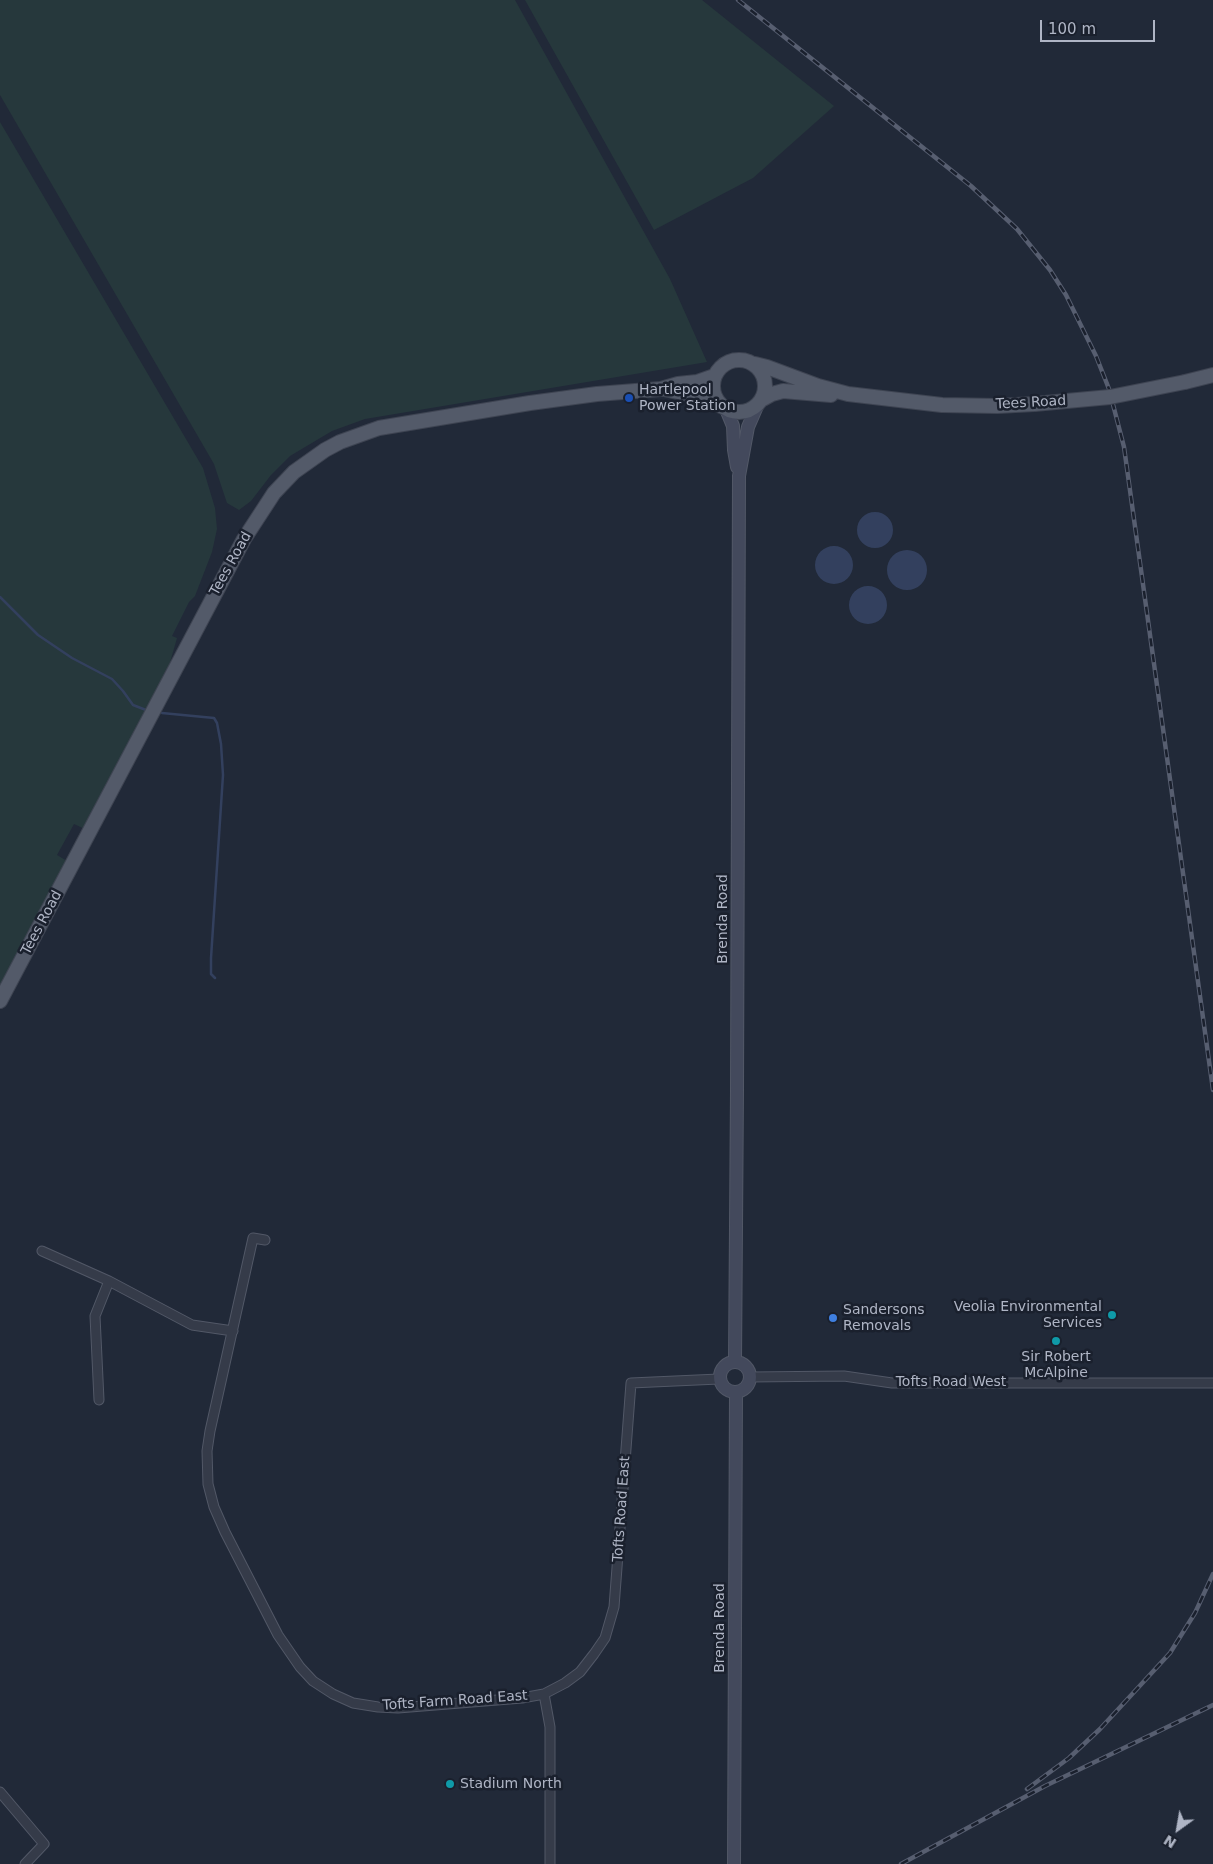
<!DOCTYPE html>
<html>
<head>
<meta charset="utf-8">
<style>
	body { margin:0 }
	#map { position:relative; width:1213px; height:1864px; overflow:hidden; background:#212938; font-family:"DejaVu Sans",sans-serif }
	canvas { display:block }
	.north { position:absolute; left:1153px; top:1804px; width:50px; height:50px; -webkit-text-stroke:4px #1a202d; paint-order:stroke; rotate:212deg; font-size:14px; font-weight:700; line-height:20px; text-align:center; color:#afb5c5 }
	.north::after { content:''; display:block; margin:auto; width:18px; height:22px; background:#afb5c5; clip-path:polygon(50% 0,100% 100%,50% 72%,0 100%) }
	.scale { position:absolute; left:1040px; top:20px; width:115px; height:22px; box-sizing:border-box; border:2px solid #afb5c5; border-top:0; padding-left:6px; font-size:15px; line-height:18px; white-space:nowrap; color:#afb5c5; -webkit-text-stroke:4px #1a202d; paint-order:stroke }
</style>
</head>
<body>
<div id="map">
<canvas width="1213" height="1864"></canvas>
<div class="north">N</div>
<div class="scale">100 m</div>
</div>
<script>
const context = document.querySelector('canvas').getContext('2d');
context.lineJoin = 'round';
function fill(path, color) { context.fillStyle = color; context.fill(path, 'evenodd'); }
const poly = rows => new Path2D(rows.map(r => 'M' + r).join(''));
function stroke(path, color, width, dash) { context.strokeStyle = color; context.lineWidth = width; context.lineCap = dash ? 'butt' : 'round'; context.setLineDash(dash || []); context.stroke(path); }
function label(font, color, halo, rows, align = 'center') {
  context.font = font + ' "DejaVu Sans",sans-serif'; context.lineWidth = 5; context.setLineDash([]); context.textBaseline = 'middle'; context.strokeStyle = halo; context.fillStyle = color; for (const [text, x, y, turn = 0] of rows) {
    context.save(); context.translate(x, y); context.rotate((+turn || 0) * Math.PI / 180); context.textAlign = isNaN(turn) ? turn : align; if (halo) context.strokeText(text, 0, 0); context.fillText(text, 0, 0); context.restore();
  }
}
const green = poly([
	[0,0,515,0,670,279,707,362,365,419,332,431,290,456,271,475,251,501,239,510,227,503,214,464,0,95],
	[525,0,702,0,834,106,753,178,654,230],
	[0,122,203,468,215,508,217,529,212,552,195,596,189,602,172,636,177,638,167,673,87,830,74,824,57,855,67,861,0,988]
]);
const water = poly([
	'857 530a18 18 0 1 1 36 0a18 18 0 1 1-36 0Z',
	'815 565a19 19 0 1 1 38 0a19 19 0 1 1-38 0Z',
	'887 570a20 20 0 1 1 40 0a20 20 0 1 1-40 0Z',
	'849 605a19 19 0 1 1 38 0a19 19 0 1 1-38 0Z'
]);
const stream = poly([
	[0,597,38,635,72,658,112,679,123,691,133,705,146,710],
	[162,713,214,718,217,723,221,744,223,775,211,958,211,974,215,978]
]);
const minor = poly([
	[265,1240,253,1238,210,1431,207,1451,208,1484,214,1507,225,1532,278,1635,300,1667,313,1681,333,1694,353,1703,378,1707,398,1708,522,1698,544,1694,565,1683,580,1672,594,1654,605,1638,614,1607,631,1383,719,1379],
	[42,1251,109,1281,192,1325,233,1331],
	[750,1377,844,1376,892,1383,1213,1383],
	[99,1400,95,1316,109,1281],
	[544,1694,550,1727,550,1864],
	[0,1792,44,1844,25,1864]
]);
const secondary = poly([
	[726,409,733,426,734,450,737,467],
	[735,1362,737,1091,739,476,748,427,758,404],
	'720 1377a15 15 0 1 1 30 0a15 15 0 1 1-30 0Z',
	[734,1864,736,1392]
]);
const primary = poly([
	'713 386a26 26 0 1 1 52 0a26 26 0 1 1-52 0Z',
	[755,364,767,367,818,386,848,394,942,405,997,406,1034,404],
	[1185,382,1213,375],
	[664,389,697,396,723,407],
	[763,399,772,394,783,391,831,395],
	[0,1001,244,539,274,493,294,472,325,450,340,442,379,428,530,403,597,394,661,389,678,384,697,382,714,376]
]);
const rail = poly([
	[738,0,971,186,1017,229,1050,270,1066,295,1096,356,1109,389,1124,447,1213,1090],
	[1027,1789,1069,1758,1100,1729,1170,1653,1195,1613,1213,1574],
	[901,1864,1045,1786,1213,1705]
]);
const primaryBridge = poly([
	[1034,404,1110,397,1185,382]
]);
const markers = [
	[629,398,5,"#1a4fb4"],
	[1112,1315,5,"#0f9aa8"],
	[833,1318,5,"#3f7fe0"],
	[1056,1341,5,"#0f9aa8"],
	[450,1784,5,"#0f9aa8"]
];
const poiNames = [
	["Hartlepool",639,390],
	["Power Station",639,406],
	["Veolia Environmental",1102,1307,"right"],
	["Services",1102,1323,"right"],
	["Sandersons",843,1310],
	["Removals",843,1326],
	["Sir Robert",1056,1357,"center"],
	["McAlpine",1056,1373,"center"],
	["Stadium North",460,1784]
];
const streetNames = [
	["Tees Road",1031,403,-3],
	["Tees Road",231,564,-61],
	["Brenda Road",723,919,-90],
	["Tees Road",42,923,-62],
	["Tofts Road West",951,1382],
	["Tofts Road East",622,1509,-86],
	["Brenda Road",720,1628,-90],
	["Tofts Farm Road East",455,1701,-4]
];
fill(green, '#26383c');
fill(water, '#33405e');
stroke(stream, '#33405e', 2.5);
stroke(minor, '#525867', 11);
stroke(secondary, '#525867', 14);
stroke(primary, '#3e4452', 16);
stroke(minor, '#353b49', 9);
stroke(secondary, '#43495c', 12);
stroke(primary, '#535a69', 14);
stroke(rail, '#575e70', 4.5);
stroke(rail, '#1a202d', 2.5, [8]);
stroke(primaryBridge, '#3e4452', 16, []);
stroke(primaryBridge, '#535a69', 14);
for (const [x, y, r, color] of markers) { const dot = new Path2D(); dot.arc(x, y, r, 0, 2 * Math.PI); context.fillStyle = color; context.fill(dot); stroke(dot, '#1a202d', 2); }
label('14px', '#afb5c5', '#1a202d', poiNames, 'left');
label('14px', '#afb5c5', '#1a202d', streetNames);
</script>
</body>
</html>
